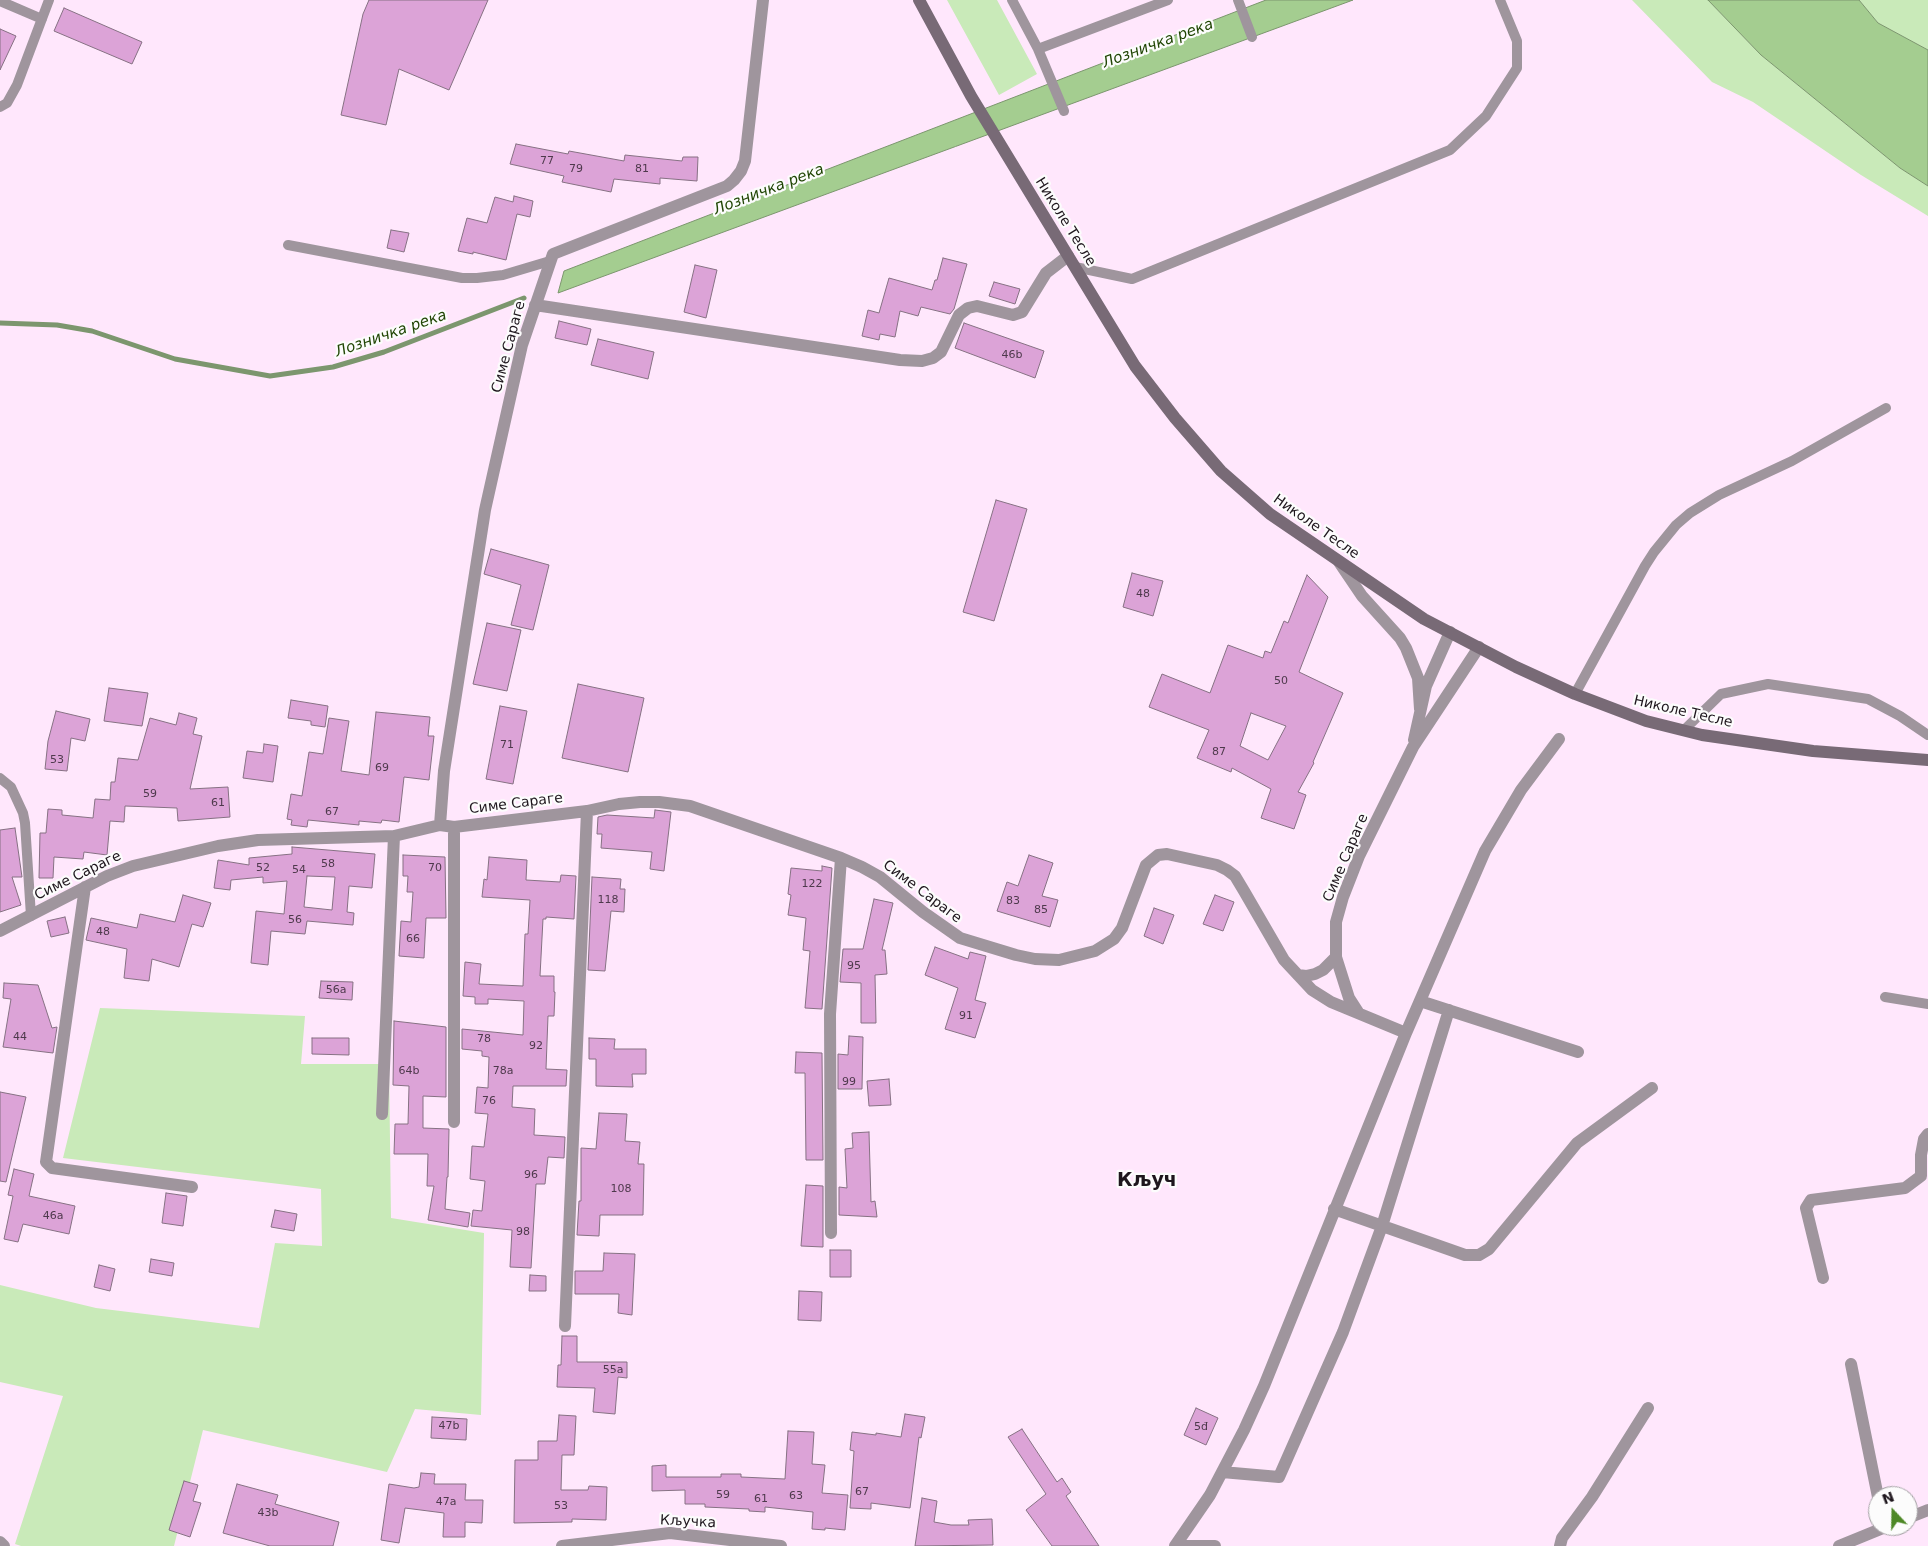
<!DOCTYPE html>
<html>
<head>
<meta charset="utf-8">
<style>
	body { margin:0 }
	#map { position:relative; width:1928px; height:1546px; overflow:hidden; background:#ffe7fc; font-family:"DejaVu Sans",sans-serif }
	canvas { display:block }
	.north { position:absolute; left:1868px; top:1486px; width:50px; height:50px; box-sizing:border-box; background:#fcfcfc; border:1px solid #a3a0a3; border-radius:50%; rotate:339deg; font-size:14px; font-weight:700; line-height:20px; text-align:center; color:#1e161d }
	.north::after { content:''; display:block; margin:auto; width:18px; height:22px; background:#4d8826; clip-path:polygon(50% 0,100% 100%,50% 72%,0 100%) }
</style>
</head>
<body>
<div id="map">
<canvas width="1928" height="1546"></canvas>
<div class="north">N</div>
</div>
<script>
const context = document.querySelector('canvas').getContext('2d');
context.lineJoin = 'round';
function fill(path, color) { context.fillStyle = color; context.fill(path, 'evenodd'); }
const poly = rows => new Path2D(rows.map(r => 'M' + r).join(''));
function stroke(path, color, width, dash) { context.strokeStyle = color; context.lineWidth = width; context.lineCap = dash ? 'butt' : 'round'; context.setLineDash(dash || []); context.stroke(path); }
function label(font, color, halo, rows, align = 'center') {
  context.font = font + ' "DejaVu Sans",sans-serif'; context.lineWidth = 4.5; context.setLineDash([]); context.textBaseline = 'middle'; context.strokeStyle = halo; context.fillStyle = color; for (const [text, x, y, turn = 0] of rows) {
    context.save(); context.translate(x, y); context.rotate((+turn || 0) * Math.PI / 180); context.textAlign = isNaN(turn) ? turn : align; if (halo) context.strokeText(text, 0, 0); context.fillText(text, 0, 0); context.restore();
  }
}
const green = poly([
	[947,0,997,0,1037,74,999,95],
	[1632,0,1708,0,1761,55,1900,168,1928,186,1928,216,1861,175,1753,102,1712,82],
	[1859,0,1928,0,1928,50,1878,23],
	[100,1008,305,1016,301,1064,389,1064,391,1218,484,1233,481,1415,415,1409,387,1472,203,1430,174,1546,21,1546,15,1544,63,1396,0,1382,0,1285,96,1308,259,1328,275,1243,322,1246,321,1189,63,1158]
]);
const water = poly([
	[1266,0,1353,0,558,293,564,271,1266,0],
	[1708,0,1859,0,1878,23,1928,50,1928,186,1900,168,1761,55,1708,0]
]);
const stream = poly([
	[0,323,57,325,92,331,175,359,270,376,333,367,384,352,524,298]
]);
const building = poly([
	[369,0,488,0,449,90,399,69,386,125,341,115,363,14,369,0],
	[64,8,142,42,132,64,54,31,64,8],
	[0,29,16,36,0,70,0,29],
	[516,144,568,154,569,151,624,161,625,155,682,161,683,157,698,157,697,181,660,178,660,184,614,179,611,192,562,182,564,176,510,164,516,144],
	[514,196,533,201,530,217,517,214,506,260,473,252,473,254,458,251,467,218,487,223,495,197,513,202,514,196],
	[391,230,409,233,404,252,387,248,391,230],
	[943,258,967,264,954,309,950,314,921,307,918,316,900,311,895,337,880,334,879,340,862,336,868,310,879,313,889,278,932,290,935,280,937,280,943,258],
	[695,265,717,270,706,318,684,312,695,265],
	[994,282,1020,289,1015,304,989,296,994,282],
	[559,321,591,329,587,345,555,338,559,321],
	[964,323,1044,351,1035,378,955,348,964,323],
	[598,339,654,352,648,379,591,365,598,339],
	[996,500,1027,509,994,621,963,612,996,500],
	[491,549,549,565,533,630,511,625,521,585,484,574,491,549],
	[1132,573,1163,581,1153,616,1123,607,1132,573],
	[1307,575,1328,597,1299,672,1343,693,1313,762,1314,763,1298,792,1306,795,1294,829,1261,818,1271,789,1232,768,1231,772,1197,758,1209,730,1149,707,1162,674,1210,693,1228,645,1263,658,1265,651,1271,653,1284,621,1288,623,1307,575],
	[1251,713,1286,726,1268,760,1240,746,1251,713],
	[487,623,521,630,507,691,473,684,487,623],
	[578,684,644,698,628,772,562,758,578,684],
	[109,688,148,693,142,726,104,721,109,688],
	[291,700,328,706,325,727,311,725,311,721,288,718,291,700],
	[500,706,527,711,513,784,486,779,500,706],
	[56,711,90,719,85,741,71,738,67,771,45,769,48,741,56,711],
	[376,712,430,717,428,736,434,736,429,780,404,777,399,822,382,820,381,823,359,821,359,825,308,820,307,827,291,825,292,820,287,819,291,794,302,796,309,752,323,754,329,718,349,721,341,771,369,775,376,712],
	[179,713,197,718,193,734,202,736,190,789,228,787,230,817,178,821,177,808,125,806,124,822,110,821,107,855,84,852,83,859,54,857,53,878,39,878,40,833,46,833,48,809,62,810,62,815,93,818,95,799,110,800,111,782,115,782,118,758,138,760,150,718,176,725,179,713],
	[264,744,278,746,273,782,243,778,247,751,263,753,264,744],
	[655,810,671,812,664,871,650,869,652,852,601,848,602,834,597,834,598,817,607,815,654,818,655,810],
	[15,828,22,877,12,877,21,905,0,912,0,830,15,828],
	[292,847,375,854,372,888,349,886,347,912,354,913,353,925,307,921,305,934,271,931,268,965,251,963,256,911,284,914,287,881,263,883,263,877,231,880,230,890,214,888,218,860,249,865,249,858,292,854,292,847],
	[307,876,335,877,332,910,304,907,307,876],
	[403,855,445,857,446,918,426,918,424,958,399,956,401,921,411,922,413,892,407,892,408,876,403,876,403,855],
	[1029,855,1053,863,1042,896,1058,900,1050,927,997,911,1007,882,1018,886,1029,855],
	[489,857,527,860,526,880,560,882,561,875,576,876,574,919,546,917,546,919,543,919,540,976,554,976,554,992,555,992,554,1016,548,1016,546,1069,567,1070,566,1086,513,1086,512,1107,535,1109,534,1135,565,1137,564,1158,548,1157,545,1184,536,1184,531,1268,510,1267,512,1230,471,1226,473,1210,482,1211,485,1181,470,1179,472,1146,484,1147,488,1114,475,1113,477,1087,488,1088,489,1057,482,1056,482,1051,462,1049,462,1029,523,1035,524,1001,488,999,488,1004,475,1004,475,997,463,996,465,962,481,964,479,984,523,986,525,934,528,934,530,900,482,897,484,879,487,880,489,857],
	[822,866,832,868,822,1009,805,1008,810,951,803,950,806,918,788,915,791,895,788,894,791,868,822,871,822,866],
	[592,877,621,879,620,889,625,889,624,912,611,911,605,971,588,970,592,877],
	[183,895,211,903,203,927,192,924,179,967,152,959,149,981,124,978,127,949,86,940,91,918,137,928,140,914,175,922,183,895],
	[1215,895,1234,902,1223,931,1203,924,1215,895],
	[874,899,893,903,882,950,885,950,887,974,875,975,876,1023,861,1023,861,983,840,982,843,949,863,949,874,899],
	[1154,908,1174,915,1163,944,1144,936,1154,908],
	[65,917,69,933,51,937,47,921,65,917],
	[935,947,968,959,970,952,986,956,975,1000,986,1003,975,1038,945,1029,958,988,925,975,935,947],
	[321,981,353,982,352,1000,319,998,321,981],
	[4,983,38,985,52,1028,57,1027,53,1053,3,1047,11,999,3,998,4,983],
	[394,1021,446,1027,446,1097,423,1096,423,1128,449,1129,448,1177,447,1177,445,1209,470,1213,468,1227,428,1220,434,1186,427,1186,428,1154,394,1154,395,1124,408,1124,409,1086,393,1085,394,1021],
	[849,1036,863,1037,862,1089,838,1089,838,1054,848,1055,849,1036],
	[312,1038,349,1038,349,1055,312,1054,312,1038],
	[589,1038,615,1039,614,1049,646,1049,646,1074,632,1074,633,1087,596,1086,596,1059,589,1059,589,1038],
	[796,1052,822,1053,823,1160,806,1160,805,1073,795,1073,796,1052],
	[889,1079,891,1105,869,1106,867,1081,889,1079],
	[0,1092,26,1097,6,1182,0,1181,0,1092],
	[599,1113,627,1114,625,1141,640,1142,638,1164,644,1164,643,1215,600,1215,599,1236,577,1235,579,1201,581,1201,581,1148,596,1149,599,1113],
	[869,1132,871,1202,875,1201,877,1217,839,1215,839,1187,847,1188,845,1149,853,1148,852,1133,869,1132],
	[14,1169,34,1174,29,1196,75,1206,69,1234,23,1224,18,1242,4,1239,13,1196,8,1195,14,1169],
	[806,1185,823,1186,823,1247,801,1246,806,1185],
	[166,1193,187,1196,183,1226,162,1223,166,1193],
	[275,1210,297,1214,294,1231,271,1227,275,1210],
	[830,1250,851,1250,851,1277,830,1277,830,1250],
	[604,1253,635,1254,632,1315,618,1313,619,1294,575,1294,575,1271,603,1271,604,1253],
	[151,1259,174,1263,172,1276,149,1272,151,1259],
	[99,1265,115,1269,110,1291,94,1287,99,1265],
	[530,1275,546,1276,546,1291,529,1291,530,1275],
	[799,1291,822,1292,821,1321,798,1320,799,1291],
	[562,1336,577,1336,577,1362,627,1362,627,1378,618,1377,615,1414,593,1412,595,1388,557,1387,558,1365,561,1365,562,1336],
	[1196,1408,1218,1418,1206,1445,1184,1435,1196,1408],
	[905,1414,925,1417,921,1438,919,1437,910,1508,871,1503,871,1509,850,1508,854,1451,850,1450,852,1432,876,1435,876,1433,901,1437,905,1414],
	[559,1415,576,1416,574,1455,562,1455,561,1490,588,1490,589,1486,607,1487,606,1520,572,1519,572,1522,514,1523,515,1460,538,1460,538,1441,557,1441,559,1415],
	[432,1417,467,1419,466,1440,431,1438,432,1417],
	[1022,1429,1057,1482,1062,1478,1071,1492,1066,1496,1099,1546,1052,1546,1026,1510,1046,1494,1008,1437,1022,1429],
	[788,1431,814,1432,812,1464,825,1465,822,1493,848,1495,845,1530,825,1528,825,1530,812,1529,813,1512,765,1507,765,1512,749,1511,749,1509,705,1507,705,1504,685,1504,685,1490,652,1491,652,1466,666,1465,666,1477,721,1477,721,1474,741,1474,741,1477,785,1479,788,1431],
	[421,1473,435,1474,434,1484,466,1484,465,1500,483,1500,482,1523,465,1522,465,1537,443,1537,444,1513,405,1508,399,1543,381,1540,389,1484,414,1488,419,1487,421,1473],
	[184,1481,198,1485,193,1501,201,1503,190,1537,169,1530,184,1481],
	[237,1484,278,1495,275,1504,339,1522,333,1546,270,1546,223,1533,237,1484],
	[922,1498,937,1501,934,1522,951,1525,969,1525,968,1520,992,1519,993,1545,915,1546,922,1498]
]);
const lane = poly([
	[1012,0,1038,49,1064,111],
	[1238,0,1252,37],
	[0,1,42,19],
	[1038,49,1168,0],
	[0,107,7,103,17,85,49,0],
	[288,245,462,278,477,278,503,275,550,261],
	[1075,267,1132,279,1450,150,1486,116,1517,68,1517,41,1500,0],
	[1575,694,1645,566,1654,552,1676,525,1690,513,1719,495,1792,461,1886,408],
	[1684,730,1721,694,1768,684,1868,699,1900,716,1928,735],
	[0,778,11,787,23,813,25,823,31,916],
	[1885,997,1928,1004]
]);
const street = poly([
	[535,305,900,360,922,361,933,358,941,352,959,315,968,308,977,306,1013,315,1022,312,1046,273,1068,256],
	[1339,562,1362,596,1400,638,1406,648,1418,678,1420,709],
	[1414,740,1426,686,1450,632],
	[440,825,454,827,587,811,619,804,640,802,659,802,690,806,841,858,862,867,880,877,923,912,960,938,1016,955,1035,959,1059,960,1095,951,1114,939,1122,928,1146,865,1158,855,1167,854,1217,865,1227,870,1235,876,1244,891,1284,960,1312,990,1331,1002,1406,1033],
	[454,827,454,1122],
	[85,887,46,1162,52,1168,192,1187],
	[0,931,107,876,133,866,218,846,258,840,394,836,440,825,444,771,485,510,522,345,553,254,727,186,734,180,741,171,745,161,763,0],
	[1298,975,1306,976,1315,974,1323,970,1336,957],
	[1420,1001,1578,1052],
	[1358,1012,1349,998,1336,957,1336,922,1343,897,1359,856,1413,747,1479,647],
	[382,1114,394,836],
	[1334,1209,1465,1255,1479,1255,1489,1249,1577,1143,1652,1088],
	[831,1233,830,1014,841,858],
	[1823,1278,1806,1208,1811,1200,1905,1188,1921,1176,1921,1155,1924,1139,1928,1134],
	[565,1326,587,811],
	[1851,1364,1878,1497],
	[1222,1472,1279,1477,1343,1332,1382,1226,1449,1010],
	[1908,1518,1928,1510],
	[0,1542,4,1546],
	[562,1546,670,1533,781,1546],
	[1175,1546,1210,1495,1244,1430,1264,1386,1406,1033,1485,851,1521,790,1559,739],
	[1184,1546,1215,1546],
	[1560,1546,1562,1538,1592,1497,1648,1408],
	[1839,1546,1888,1526]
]);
const secondary = poly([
	[919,0,971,96,1135,366,1175,418,1221,471,1270,514,1424,619,1516,667,1575,694,1646,721,1702,735,1813,751,1928,760]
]);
const numberNames = [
	["77",547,161],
	["79",576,169],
	["81",642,169],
	["46b",1012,355],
	["48",1143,594],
	["50",1281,681],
	["71",507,745],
	["87",1219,752],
	["53",57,760],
	["69",382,768],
	["59",150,794],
	["61",218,803],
	["67",332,812],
	["58",328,864],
	["52",263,868],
	["70",435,868],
	["54",299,870],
	["122",812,884],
	["118",608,900],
	["83",1013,901],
	["85",1041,910],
	["56",295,920],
	["48",103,932],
	["66",413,939],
	["95",854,966],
	["56a",336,990],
	["91",966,1016],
	["44",20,1037],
	["78",484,1039],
	["92",536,1046],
	["64b",409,1071],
	["78a",503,1071],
	["99",849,1082],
	["76",489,1101],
	["96",531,1175],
	["108",621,1189],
	["46a",53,1216],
	["98",523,1232],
	["55a",613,1370],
	["47b",449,1426],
	["5đ",1201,1427],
	["67",862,1492],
	["59",723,1495],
	["63",796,1496],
	["61",761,1499],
	["47a",446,1502],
	["53",561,1506],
	["43b",268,1513]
];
const streetNames = [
	["Николе Тесле",1065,222,58],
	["Симе Сараге",509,347,-75],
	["Николе Тесле",1316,527,35],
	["Николе Тесле",1683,712,13],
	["Симе Сараге",516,804,-7],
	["Симе Сараге",1346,858,-67],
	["Симе Сараге",78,876,-26],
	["Симе Сараге",922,892,37],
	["Кључка",688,1522,3]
];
const waterNames = [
	["Лозничка река",1158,44,-20],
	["Лозничка река",769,190,-21],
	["Лозничка река",391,334,-19]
];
const districtNames = [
	["Кључ",1147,1181]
];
fill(green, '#c9eab9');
fill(water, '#a4cd90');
stroke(water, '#7c966e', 1);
stroke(stream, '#7c966e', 5);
fill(building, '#dca3d7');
stroke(building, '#867183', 1);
stroke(lane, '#9f959d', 10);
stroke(street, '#9f959d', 12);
stroke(secondary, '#786a76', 12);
label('11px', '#4e394c', null, numberNames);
label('14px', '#1e161d', '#fcfcfc', streetNames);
label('italic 15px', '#214605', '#fcfcfc', waterNames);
label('bold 19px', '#1e161d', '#fcfcfc', districtNames);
</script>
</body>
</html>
